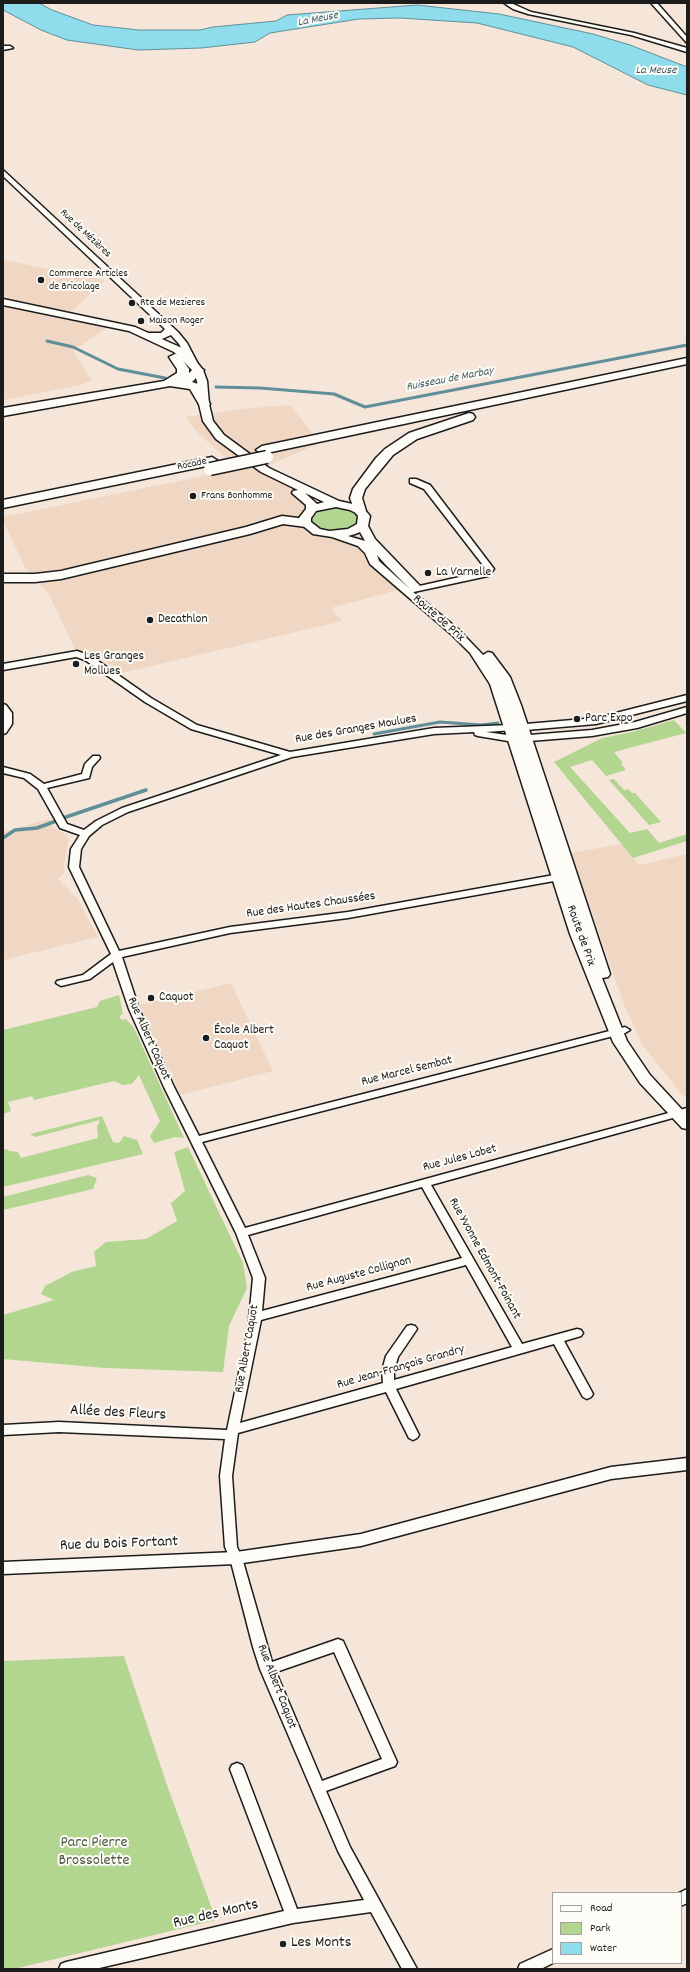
<!DOCTYPE html>
<html>
<head>
<meta charset="utf-8">
<style>
	body { margin:0 }
	#map { position:relative; width:690px; height:1972px; overflow:hidden; background:#f5e6d9; font-family:Dekko,sans-serif }
	canvas { display:block }
	.frame { position:absolute; inset:0; border:4px solid #1c1c1c; pointer-events:none }
	.legend { position:absolute; left:552px; top:1892px; width:130px; height:72px; box-sizing:border-box; background:#fdfcf7; border:1px solid #a3a29f; margin:0; padding:5px 7px; list-style:none; font-size:12px; color:#1c1c1c }
	.legend li { display:flex; align-items:center; gap:8px; height:20px }
	.legend b { width:20px; border:1px solid #a3a29f }
</style>
</head>
<body>
<div id="map">
<canvas width="690" height="1972"></canvas>
<div class="frame"></div>
<ul class="legend">
<li><b style="height:5px;background:#fdfcf7"></b>Road</li>
<li><b style="height:11px;background:#b2d590"></b>Park</li>
<li><b style="height:11px;background:#8edcec"></b>Water</li>
</ul>
</div>
<script>
const context = document.querySelector('canvas').getContext('2d');
context.lineJoin = 'round';
function fill(path, color) { context.fillStyle = color; context.fill(path, 'evenodd'); }
const poly = rows => new Path2D(rows.map(r => 'M' + r).join(''));
function stroke(path, color, width, dash) { context.strokeStyle = color; context.lineWidth = width; context.lineCap = dash ? 'butt' : 'round'; context.setLineDash(dash || []); context.stroke(path); }
function label(font, color, halo, rows, align = 'center') {
  context.font = font + ' Dekko,sans-serif'; context.lineWidth = 4; context.setLineDash([]); context.textBaseline = 'middle'; context.strokeStyle = halo; context.fillStyle = color; for (const [text, x, y, turn = 0] of rows) {
    context.save(); context.translate(x, y); context.rotate((+turn || 0) * Math.PI / 180); context.textAlign = isNaN(turn) ? turn : align; if (halo) context.strokeText(text, 0, 0); context.fillText(text, 0, 0); context.restore();
  }
}
const built = poly([
	[3,260,105,280,69,314,112,324,73,351,92,380,81,385,3,400],
	[290,405,320,443,267,466,327,500,363,509,377,541,420,584,331,608,342,621,122,673,90,651,76,651,48,593,26,569,3,521,3,517,238,469,200,435,185,417,242,409],
	[49,819,52,827,67,835,69,839,65,857,64,873,58,879,77,898,98,937,3,960,3,832],
	[622,844,639,865,687,854,687,1098,681,1094,642,1044,625,1007,571,853],
	[231,983,273,1071,181,1095,139,1005]
]);
const green = poly([
	[331,507,340,507,354,512,358,515,358,523,354,527,342,531,327,531,315,526,311,518,313,515,324,509],
	[674,720,686,733,614,752,623,763,621,764,626,770,606,776,592,760,570,767,630,833,647,829,659,843,687,834,687,841,633,858,554,762,602,738,632,732],
	[614,779,624,790,628,789,632,793,635,793,661,822,649,825,609,780],
	[119,995,123,1014,119,1016,122,1020,126,1019,134,1028,184,1138,175,1137,154,1143,150,1136,160,1121,139,1075,132,1084,123,1085,114,1081,34,1100,32,1096,8,1102,11,1111,3,1114,3,1030,97,1007,100,1001],
	[102,1116,113,1142,119,1143,124,1136,137,1140,143,1154,3,1187,3,1150,8,1149,9,1151,18,1152,21,1158,98,1138,97,1127,100,1120,35,1137,30,1134],
	[188,1147,243,1263,247,1288,229,1326,223,1372,105,1368,3,1359,3,1315,54,1300,41,1294,45,1286,72,1272,96,1266,94,1252,106,1242,146,1239,177,1221,171,1203,185,1191,174,1152],
	[88,1175,97,1178,93,1189,3,1210,3,1197],
	[124,1656,168,1788,216,1920,14,1969,3,1969,3,1661]
]);
const water = poly([
	[3,3,39,3,52,10,93,25,139,30,200,30,213,27,276,21,287,15,417,5,499,14,593,34,630,45,687,67,687,95,648,85,573,47,477,23,400,18,359,19,270,33,255,42,201,48,138,50,67,40,41,30,3,10,3,3]
]);
const streamFar1 = poly([
	[47,341,73,347,118,369,165,378],
	[216,387,260,388,334,394,365,407,687,345],
	[374,734,440,722,481,725,498,723]
]);
const stream = poly([
	[63,818,146,790],
	[3,838,15,830,37,828,56,821]
]);
const minor = poly([
	[504,3,511,3,531,12,634,33,687,48,687,52,631,35,528,14,513,9,504,3],
	[651,3,657,3,687,37,687,43,651,3],
	[3,46,10,46,13,48,3,50,3,46],
	[410,479,416,479,430,485,494,569,488,576,409,593,406,593,406,589,482,572,486,569,424,489,410,483,410,479],
	[77,651,91,656,151,698,197,725,290,752,434,728,511,725,514,726,515,728,514,730,486,732,514,736,518,739,514,742,478,736,475,735,474,732,434,734,292,757,128,812,102,825,89,836,81,849,79,867,119,951,230,927,348,912,565,873,570,876,565,879,348,918,230,933,122,957,139,1009,174,1087,199,1136,625,1027,630,1030,625,1033,202,1142,245,1228,687,1108,687,1114,431,1185,522,1344,577,1329,581,1330,583,1333,581,1336,564,1341,593,1394,591,1397,587,1399,583,1397,554,1344,396,1389,419,1435,417,1438,413,1440,409,1438,386,1392,238,1433,232,1476,237,1547,242,1558,272,1662,338,1639,343,1641,397,1762,395,1766,326,1791,350,1847,417,1969,402,1969,371,1912,293,1923,95,1969,59,1969,61,1964,66,1962,284,1911,230,1769,232,1765,237,1763,242,1765,244,1769,297,1909,364,1900,338,1851,260,1669,253,1647,230,1558,225,1547,220,1476,225,1439,59,1432,3,1435,3,1425,59,1422,227,1430,248,1330,253,1278,236,1233,164,1087,129,1009,113,962,90,979,61,986,56,983,57,981,83,975,111,954,69,867,71,849,80,835,60,828,38,789,24,778,3,773,3,767,30,774,44,784,82,774,85,764,93,756,99,756,100,758,92,767,89,778,47,788,67,824,84,830,96,821,122,808,281,755,191,729,145,702,85,660,76,657,3,670,3,664,77,651],
	[422,1187,462,1258,262,1311,265,1278,248,1235,422,1187],
	[466,1265,512,1347,394,1380,394,1371,398,1357,417,1329,415,1326,411,1325,407,1326,386,1356,382,1371,383,1383,240,1423,261,1320,466,1265],
	[334,1652,382,1759,322,1781,276,1672,334,1652],
	[3,704,6,705,12,713,12,724,6,733,3,734,3,704],
	[687,1889,687,1903,681,1906,681,1893,679,1893,687,1889],
	[553,1949,553,1963,541,1969,518,1969,520,1964,553,1949]
]);
const tertiary = poly([
	[3,170,178,332,187,343,199,366,198,368,192,368,179,344,171,335,162,339,146,337,146,333,161,333,165,329,3,176,3,170],
	[687,695,687,701,596,724,514,731,509,728,514,725,596,718,687,695],
	[687,707,687,713,637,728,592,736,517,742,512,739,517,736,592,730,635,722,687,707],
	[687,1458,687,1470,611,1479,361,1546,236,1564,3,1574,3,1562,236,1552,361,1534,611,1467,687,1458]
]);
const secondary = poly([
	[3,299,135,327,182,348,191,355,203,370,207,381,209,404,213,421,224,435,269,468,339,501,357,505,364,509,370,516,368,526,375,539,422,588,420,590,412,591,459,630,483,655,488,652,492,653,510,677,521,705,610,974,608,977,602,978,627,1041,650,1075,687,1115,687,1129,682,1128,640,1083,613,1042,570,934,490,684,470,653,451,634,370,564,365,553,358,546,332,537,313,534,302,525,299,518,306,509,306,505,292,493,293,491,298,490,261,472,216,439,203,421,199,404,197,381,193,371,174,352,129,331,3,305,3,299],
	[305,493,324,502,317,504,305,493],
	[336,507,350,510,356,513,358,516,357,524,348,529,329,531,320,529,311,522,311,518,316,511,336,507],
	[360,532,365,541,348,536,355,534,360,532],
	[377,555,385,564,410,589,379,561,377,555]
]);
const trunk = poly([
	[175,354,179,355,189,369,189,373,194,368,198,367,204,370,192,382,198,384,200,386,210,404,208,406,200,406,190,389,170,386,3,416,3,408,164,381,177,373,177,369,169,357,175,354],
	[687,358,687,364,262,454,256,450,262,446,687,358],
	[469,413,473,414,475,417,473,420,417,439,393,455,365,489,362,498,366,511,360,515,356,514,350,498,353,489,376,458,385,449,409,433,469,413],
	[212,457,218,461,216,464,3,508,3,500,212,457],
	[282,516,306,519,312,523,306,527,283,524,250,534,61,579,35,582,3,582,3,574,35,574,61,571,246,527,282,516]
]);
const trunkBridge = poly([
	[210,469,267,457]
]);
const markers = [
	[41,280,4,"#1c1c1c"],
	[132,303,4,"#1c1c1c"],
	[141,321,4,"#1c1c1c"],
	[193,496,4,"#1c1c1c"],
	[428,573,4,"#1c1c1c"],
	[150,620,4,"#1c1c1c"],
	[76,664,4,"#1c1c1c"],
	[577,719,4,"#1c1c1c"],
	[151,998,4,"#1c1c1c"],
	[206,1038,4,"#1c1c1c"],
	[283,1944,4,"#1c1c1c"]
];
const farStreetnames = [
	["Rue de Mézières",85,234,43],
	["Rocade",192,465,-12]
];
const farPoinames = [
	["Commerce Articles",49,274],
	["de Bricolage",49,287],
	["Rte de Mezieres",140,303],
	["Maison Roger",149,321],
	["Frans Bonhomme",201,496]
];
const farWaternames = [
	["La Meuse",318,20,-11],
	["La Meuse",656,71],
	["Ruisseau de Marbay",450,380,-11]
];
const poiNames = [
	["La Varnelle",436,573],
	["Decathlon",158,620],
	["Les Granges",84,657],
	["Mollues",84,672],
	["Parc Expo",585,719],
	["Caquot",159,998],
	["École Albert",214,1031],
	["Caquot",214,1046]
];
const streetNames = [
	["Route de Prix",438,619,41],
	["Rue des Granges Moulues",356,730,-10],
	["Rue des Hautes Chaussées",311,906,-8],
	["Route de Prix",580,936,70],
	["Rue Albert Caquot",148,1039,66],
	["Rue Marcel Sembat",407,1072,-14],
	["Rue Jules Lobet",460,1159,-15],
	["Rue Yvonne Edmont-Foinant",484,1259,61],
	["Rue Auguste Collignon",359,1275,-15],
	["Rue Albert Caquot",248,1349,-80],
	["Rue Jean-François Grandry",401,1368,-16],
	["Rue Albert Caquot",276,1687,69]
];
const nearStreetnames = [
	["Allée des Fleurs",118,1414,3],
	["Rue du Bois Fortant",119,1545,-2],
	["Rue des Monts",216,1915,-13]
];
const nearParknames = [
	["Parc Pierre",94,1844],
	["Brossolette",94,1862]
];
const nearPoinames = [
	["Les Monts",291,1944]
];
fill(built, '#efd7c4');
fill(green, '#b2d590');
fill(water, '#8edcec');
stroke(water, '#608f99', 1);
stroke(streamFar1, '#608f99', 3);
stroke(stream, '#608f99', 3.5);
stroke(minor, '#1c1c1c', 3);
stroke(tertiary, '#1c1c1c', 3);
stroke(secondary, '#1c1c1c', 3);
stroke(trunk, '#1c1c1c', 3);
fill(minor, '#fdfcf7');
fill(tertiary, '#fdfcf7');
fill(secondary, '#fdfcf7');
fill(trunk, '#fdfcf7');
stroke(trunkBridge, '#1c1c1c', 15, []);
stroke(trunkBridge, '#fdfcf7', 12);
for (const [x, y, r, color] of markers) { const dot = new Path2D(); dot.arc(x, y, r, 0, 2 * Math.PI); context.fillStyle = color; context.fill(dot); stroke(dot, '#fdfcf7', 1.5); }
label('11px', '#1c1c1c', '#fdfcf7', farStreetnames);
label('11px', '#1c1c1c', '#fdfcf7', farPoinames, 'left');
label('italic 12px', '#445f65', '#fdfcf7', farWaternames);
label('13px', '#1c1c1c', '#fdfcf7', poiNames, 'left');
label('13px', '#1c1c1c', '#fdfcf7', streetNames);
label('16px', '#1c1c1c', '#fdfcf7', nearStreetnames);
label('16px', '#505d45', '#fdfcf7', nearParknames);
label('16px', '#1c1c1c', '#fdfcf7', nearPoinames, 'left');
</script>
</body>
</html>
